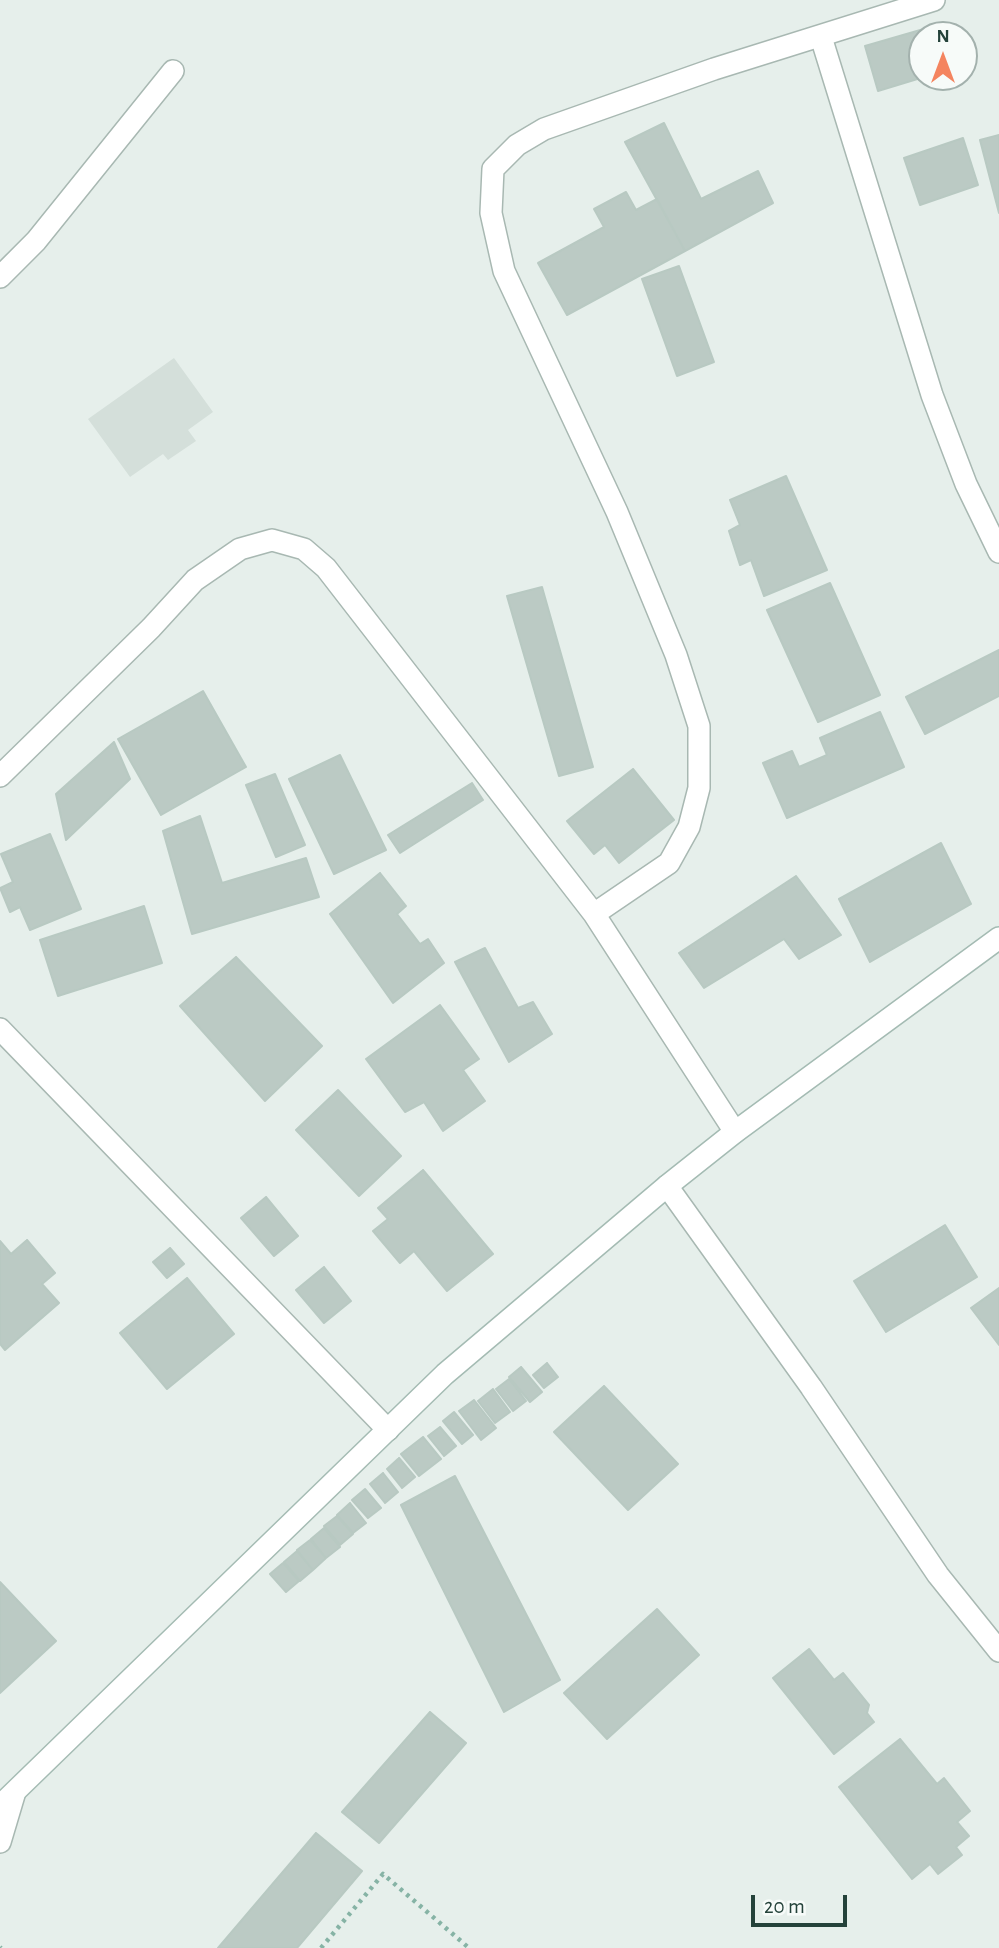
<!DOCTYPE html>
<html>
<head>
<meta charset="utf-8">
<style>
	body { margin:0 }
	#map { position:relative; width:999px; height:1948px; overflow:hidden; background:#e6efeb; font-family:"Alegreya Sans",sans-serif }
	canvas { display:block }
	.north { position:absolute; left:908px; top:21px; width:70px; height:70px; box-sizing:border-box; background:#f7fbf9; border:2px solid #a3b1ad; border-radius:50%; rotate:0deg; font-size:19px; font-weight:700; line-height:28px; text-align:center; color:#24423a }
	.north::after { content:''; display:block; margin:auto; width:24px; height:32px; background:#f4845f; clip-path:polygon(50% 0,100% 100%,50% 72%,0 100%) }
	.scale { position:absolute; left:751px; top:1895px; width:96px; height:32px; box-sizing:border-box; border:4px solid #24423a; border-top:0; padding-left:9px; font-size:21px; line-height:24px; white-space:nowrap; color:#24423a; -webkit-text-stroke:5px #f7fbf9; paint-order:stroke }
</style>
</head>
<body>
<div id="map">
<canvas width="999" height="1948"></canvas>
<div class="north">N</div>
<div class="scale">20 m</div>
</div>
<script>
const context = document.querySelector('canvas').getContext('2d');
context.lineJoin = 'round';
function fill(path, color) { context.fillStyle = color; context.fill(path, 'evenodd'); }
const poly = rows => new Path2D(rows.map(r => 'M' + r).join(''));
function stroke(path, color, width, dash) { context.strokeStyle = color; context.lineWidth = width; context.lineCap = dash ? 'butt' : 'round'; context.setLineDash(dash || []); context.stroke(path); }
const built = poly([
	[174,358,213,412,188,430,196,441,168,460,163,454,130,477,88,419]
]);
const building = poly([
	[941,24,944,35,922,35,922,77,924,77,878,91,865,46,941,24],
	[664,123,701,199,758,171,773,203,685,251,625,142,664,123],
	[999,135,999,213,980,140,999,135],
	[963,138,978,185,920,205,904,158,963,138],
	[626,192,636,210,657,199,685,251,567,315,538,263,604,227,594,209,626,192],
	[679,266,714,362,677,376,642,279,679,266],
	[786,476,827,570,764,596,751,560,740,565,729,531,740,525,730,500,786,476],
	[830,583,880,695,818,722,767,610,830,583],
	[542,587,593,767,559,776,507,596,542,587],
	[999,650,999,696,925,734,906,697,999,650],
	[203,691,246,767,161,815,118,739,203,691],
	[880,712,904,767,787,818,763,763,792,751,799,767,827,755,820,738,880,712],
	[114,742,130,779,66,840,56,794,114,742],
	[340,755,386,850,334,874,289,779,340,755],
	[633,769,674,820,619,863,605,845,594,854,567,821,633,769],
	[275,774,305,845,276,857,246,785,275,774],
	[472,783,483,800,400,853,388,835,472,783],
	[200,816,222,883,306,858,319,897,192,934,163,831,200,816],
	[50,834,81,909,30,930,20,907,10,912,0,888,13,882,1,854,50,834],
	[941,843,971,904,870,962,839,899,941,843],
	[380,873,406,906,397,914,420,944,428,939,444,963,393,1003,330,914,380,873],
	[796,876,841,935,799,959,784,939,704,988,679,953,796,876],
	[144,906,162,963,58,996,40,940,144,906],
	[485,948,518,1008,533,1002,552,1034,509,1062,455,962,485,948],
	[236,957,322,1046,265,1101,180,1006,236,957],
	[440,1005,479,1059,463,1070,485,1101,443,1131,424,1102,405,1112,366,1059,440,1005],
	[338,1090,401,1156,359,1196,296,1130,338,1090],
	[423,1170,493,1254,447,1291,414,1251,400,1263,373,1231,388,1219,378,1208,423,1170],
	[266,1197,298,1236,274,1256,241,1218,266,1197],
	[945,1225,977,1277,886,1332,854,1281,945,1225],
	[27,1240,55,1273,42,1284,59,1303,5,1350,0,1344,0,1241,11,1254,27,1240],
	[170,1248,184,1264,167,1278,153,1262,170,1248],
	[324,1267,351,1301,324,1323,296,1290,324,1267],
	[187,1278,234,1334,167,1389,120,1333,187,1278],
	[999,1288,999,1345,971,1308,999,1288],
	[547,1363,558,1377,544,1388,533,1375,547,1363],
	[521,1367,542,1392,530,1402,509,1377,521,1367],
	[509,1379,526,1401,513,1411,496,1389,509,1379],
	[604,1386,678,1464,628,1510,554,1432,604,1386],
	[493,1389,510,1412,495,1423,478,1401,493,1389],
	[474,1400,496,1428,481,1440,459,1411,474,1400],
	[454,1412,473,1435,462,1444,443,1421,454,1412],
	[440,1427,456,1446,444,1456,428,1436,440,1427],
	[423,1437,441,1459,419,1476,401,1454,423,1437],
	[399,1458,415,1477,402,1488,387,1469,399,1458],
	[383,1473,398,1492,385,1503,370,1484,383,1473],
	[455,1476,560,1680,504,1712,401,1505,455,1476],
	[365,1489,381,1508,368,1518,352,1500,365,1489],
	[350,1503,366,1523,353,1533,337,1515,350,1503],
	[337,1516,353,1534,340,1545,324,1526,337,1516],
	[324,1528,340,1547,326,1558,311,1539,324,1528],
	[310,1540,326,1558,313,1570,297,1550,310,1540],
	[297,1551,313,1570,300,1581,284,1562,297,1551],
	[283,1563,299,1581,286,1592,270,1574,283,1563],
	[0,1582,56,1641,0,1693,0,1582],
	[657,1609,699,1655,607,1739,564,1693,657,1609],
	[809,1649,834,1680,843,1673,869,1705,867,1713,874,1722,834,1754,773,1678,809,1649],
	[430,1712,466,1743,379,1843,342,1812,430,1712],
	[900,1739,937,1784,944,1778,970,1811,957,1822,969,1836,956,1847,962,1855,938,1874,930,1864,912,1879,839,1787,900,1739],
	[316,1833,362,1871,297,1948,218,1948,316,1833]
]);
const path = poly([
	[0,1947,1,1948],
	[321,1948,383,1874,469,1948]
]);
const street = poly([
	[821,37,932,395,966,484,999,552],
	[0,277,36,241,173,71],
	[0,776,151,628,195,580,240,549,272,540,304,549,326,568,594,914,735,1132],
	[594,914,669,863,689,827,699,788,699,726,676,655,617,512,504,271,491,213,493,169,517,145,544,129,714,69,934,0],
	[0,1029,388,1430],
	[667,1186,811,1387,938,1575,999,1651],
	[0,1842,14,1795]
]);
const secondary = poly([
	[0,1806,445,1374,667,1186,735,1132,999,938]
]);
fill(built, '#d4dfda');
fill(building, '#bbcac4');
stroke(building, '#b8c9c2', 2);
stroke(street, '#a8b8b2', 24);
stroke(secondary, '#a4bbb3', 24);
stroke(path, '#86b3a5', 4.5, [3.5, 5]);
stroke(street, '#fff', 21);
stroke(secondary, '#fff', 21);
</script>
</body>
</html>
